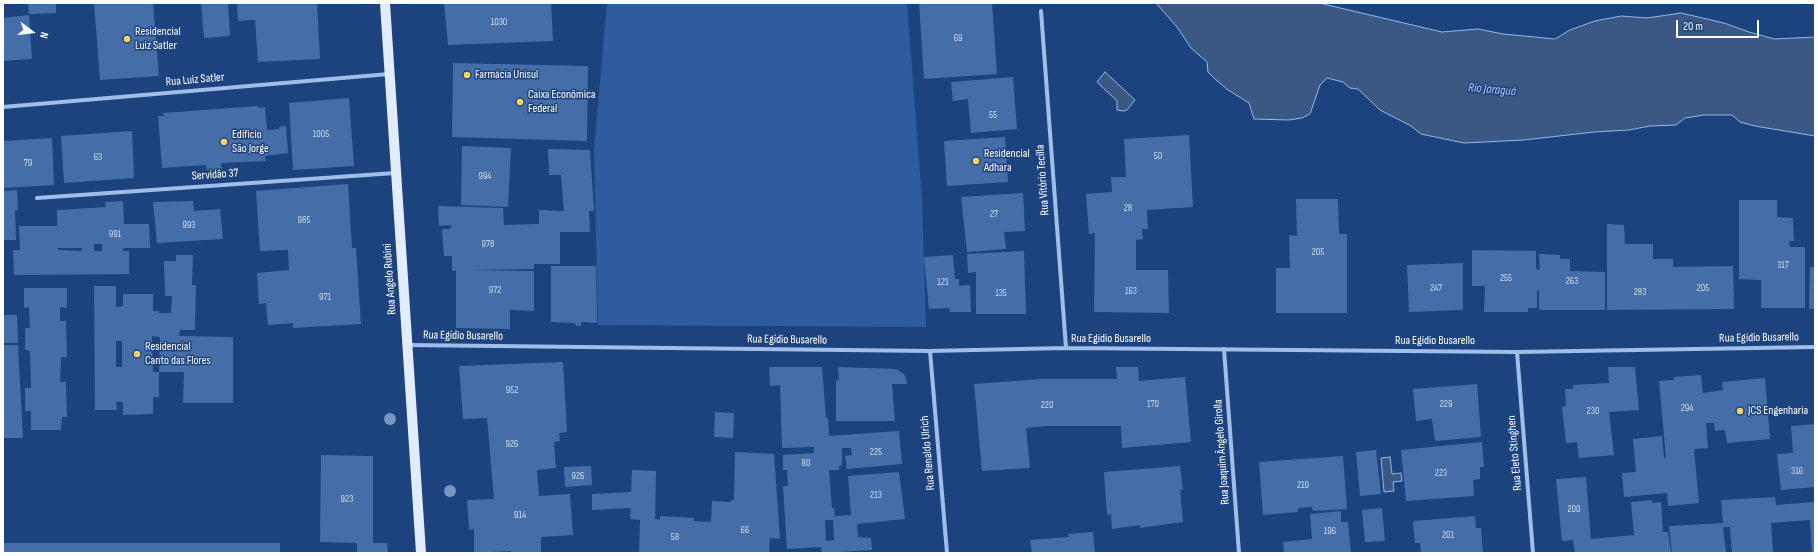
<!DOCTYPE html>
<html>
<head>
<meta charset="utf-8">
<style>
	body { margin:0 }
	#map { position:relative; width:1818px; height:556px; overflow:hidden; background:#1d437f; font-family:"Sofia Sans Condensed",sans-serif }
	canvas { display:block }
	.frame { position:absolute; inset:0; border:4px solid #fff; pointer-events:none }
	.north { position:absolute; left:12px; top:12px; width:40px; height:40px; -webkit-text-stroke:3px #1d437f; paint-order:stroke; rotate:105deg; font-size:11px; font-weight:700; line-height:16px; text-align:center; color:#fff }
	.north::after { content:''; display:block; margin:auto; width:14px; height:18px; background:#fff; clip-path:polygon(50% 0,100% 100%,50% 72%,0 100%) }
	.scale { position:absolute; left:1676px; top:20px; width:83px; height:18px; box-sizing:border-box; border:2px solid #fff; border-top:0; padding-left:5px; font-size:12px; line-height:14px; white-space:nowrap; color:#fff; -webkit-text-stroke:3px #1d437f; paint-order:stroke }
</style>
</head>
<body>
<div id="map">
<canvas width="1818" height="556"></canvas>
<div class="frame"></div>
<div class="north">N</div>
<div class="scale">20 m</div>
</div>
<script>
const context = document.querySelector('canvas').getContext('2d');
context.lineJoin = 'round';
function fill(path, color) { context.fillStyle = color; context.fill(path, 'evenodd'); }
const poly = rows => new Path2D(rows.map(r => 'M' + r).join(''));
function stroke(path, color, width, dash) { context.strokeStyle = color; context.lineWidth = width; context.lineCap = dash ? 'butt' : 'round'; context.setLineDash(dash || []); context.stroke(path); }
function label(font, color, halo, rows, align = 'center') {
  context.font = font + ' "Sofia Sans Condensed",sans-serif'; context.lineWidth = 3; context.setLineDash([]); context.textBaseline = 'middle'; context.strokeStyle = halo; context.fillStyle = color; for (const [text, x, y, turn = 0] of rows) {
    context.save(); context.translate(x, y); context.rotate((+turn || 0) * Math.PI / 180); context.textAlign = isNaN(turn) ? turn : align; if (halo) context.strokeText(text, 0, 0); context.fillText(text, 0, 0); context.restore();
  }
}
const green = poly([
	[607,3,907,3,922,200,926,327,598,325,594,150]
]);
const water = poly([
	[1156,3,1319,3,1442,32,1478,29,1503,34,1555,39,1570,30,1595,21,1621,16,1647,18,1681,13,1724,23,1749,32,1774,39,1815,37,1815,136,1755,126,1740,122,1732,115,1704,115,1685,118,1676,125,1650,126,1629,130,1594,132,1524,140,1464,143,1421,134,1411,126,1380,110,1358,89,1350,88,1343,82,1327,78,1320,85,1310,114,1302,118,1289,120,1254,119,1249,103,1228,90,1214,78,1208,72,1207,62,1191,48,1177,27,1156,3],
	[1105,72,1135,100,1127,110,1123,111,1117,110,1117,101,1097,82,1105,72],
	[1390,457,1392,474,1401,473,1402,481,1393,482,1394,491,1384,492,1381,458,1390,457]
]);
const building = poly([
	[28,3,56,3,56,13,29,14],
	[94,3,153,3,159,76,100,80],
	[201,3,228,3,230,36,204,38],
	[237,3,317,3,320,59,258,62,255,20,238,21],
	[444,3,551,3,553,41,448,45],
	[919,3,992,3,997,74,924,79],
	[29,15,32,59,3,61,3,18],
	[453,63,588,66,587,141,452,137],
	[1013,77,1017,129,971,133,968,99,953,101,951,82],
	[349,98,354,166,293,170,289,103],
	[258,106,258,108,265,107,267,130,279,129,279,127,286,126,288,153,265,156,266,161,221,163,222,170,207,170,206,165,162,168,158,116,164,116,163,113],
	[132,131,134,178,64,183,61,136],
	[1189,135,1193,207,1147,210,1148,229,1142,229,1143,239,1136,240,1136,270,1168,270,1169,313,1094,312,1095,233,1089,234,1086,194,1112,192,1111,177,1126,177,1124,139],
	[1005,137,1008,182,947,186,944,141],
	[52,138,54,185,3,188,3,141],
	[462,146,511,148,508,207,461,205],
	[548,149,590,150,594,211,589,211,590,232,560,232,560,264,534,264,534,269,471,270,534,271,534,311,510,310,510,329,456,328,456,271,452,271,452,256,444,256,442,229,450,229,451,225,439,226,438,206,503,208,504,225,539,224,539,210,564,211,561,175,549,175],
	[348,184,352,248,356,248,361,324,293,328,293,323,268,325,266,303,259,304,257,273,289,270,288,250,260,251,256,191],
	[17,190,18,210,15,210,16,240,3,240,3,191],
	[1023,193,1025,231,1004,232,1006,249,967,252,961,197],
	[1296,199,1338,199,1339,234,1347,234,1347,313,1276,313,1276,268,1290,268,1289,235,1297,236],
	[1739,200,1777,200,1777,217,1793,218,1794,241,1789,241,1790,247,1805,247,1805,308,1761,308,1761,280,1739,279],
	[123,201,124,224,149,224,150,248,123,248,123,251,129,251,129,274,14,275,13,250,20,250,19,226,57,226,57,210,106,207,105,202],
	[94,244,102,244,102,251,94,251],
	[58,248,82,248,81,251,58,250],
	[193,201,194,211,220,209,223,239,157,243,153,202],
	[1607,224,1624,225,1625,244,1653,244,1653,259,1673,259,1673,267,1733,266,1734,309,1607,310],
	[1472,250,1536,251,1536,269,1540,270,1539,254,1560,255,1560,259,1570,259,1570,271,1605,272,1605,310,1539,310,1539,290,1537,291,1537,308,1528,308,1528,312,1484,312,1485,286,1472,286],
	[1024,251,1026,314,976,314,976,272,968,273,967,254],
	[176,255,193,255,192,285,196,285,195,330,180,330,179,336,233,337,233,403,183,403,184,372,159,372,159,397,153,397,153,414,123,415,123,402,116,402,117,410,95,410,94,286,116,286,116,307,123,306,123,294,153,294,153,311,159,311,159,313,171,313,172,296,165,296,164,261,176,261],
	[152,336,160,337,159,372,153,372],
	[116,341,122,341,122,367,116,367],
	[953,255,955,279,959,279,959,286,970,285,971,312,950,312,949,308,929,309,924,257],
	[1463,263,1463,310,1409,312,1407,265],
	[551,266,596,266,597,323,581,322,581,326,576,326,575,323,551,322],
	[1810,267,1815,267,1815,309,1809,309],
	[24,288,67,288,67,308,60,307,60,321,66,321,67,357,61,357,60,382,66,382,67,417,62,417,61,430,31,430,31,411,25,411,25,388,31,388,30,351,25,350,25,328,30,328,29,307,24,308],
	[3,315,17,315,18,343,3,343],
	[3,345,18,345,23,438,3,438],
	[563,362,567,432,559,433,560,441,554,442,556,468,537,470,539,496,570,494,573,535,541,537,541,553,511,553,511,551,474,553,474,529,469,530,467,500,494,499,487,418,463,419,459,366],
	[769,367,822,367,826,418,828,417,829,436,899,431,902,464,847,469,845,456,852,455,851,448,842,448,842,465,839,466,839,470,829,470,832,508,834,508,835,516,851,515,848,476,899,472,905,519,857,524,858,537,871,538,872,550,822,553,821,547,787,549,783,486,788,486,787,470,783,470,783,455,814,453,814,447,782,448,780,385,770,386],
	[825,520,833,520,834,540,826,541],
	[838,367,896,369,905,375,907,384,892,384,895,421,836,421,836,380,839,380],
	[1116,367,1138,367,1139,381,1185,377,1191,442,1122,448,1121,426,1045,426,1026,428,1030,468,982,471,974,384,1041,379,1117,379],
	[1608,367,1635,367,1639,410,1609,412,1614,455,1579,458,1577,442,1566,443,1562,407,1566,406,1565,389,1573,389,1573,385,1609,383],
	[1701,375,1703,393,1723,390,1722,382,1765,378,1770,439,1727,443,1725,430,1715,431,1714,423,1706,423,1708,448,1694,449,1699,503,1668,506,1667,493,1624,497,1622,473,1636,472,1633,439,1662,436,1664,458,1666,458,1659,381,1674,380,1674,377],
	[1477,384,1481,437,1435,441,1432,419,1416,421,1413,389],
	[715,412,734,413,733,438,714,437],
	[1815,424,1815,487,1781,490,1777,454,1793,453,1791,426],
	[1482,442,1484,467,1480,467,1480,479,1473,480,1474,496,1406,501,1401,450],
	[1376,450,1381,494,1360,496,1356,452],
	[735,452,774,454,780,539,770,538,769,553,639,553,640,520,630,519,631,508,592,510,592,494,631,492,632,470,656,471,655,519,660,520,660,516,694,518,694,521,711,522,712,501,731,502,731,500,734,500],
	[321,455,373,456,373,543,387,543,388,553,357,553,357,543,320,542],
	[1343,456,1347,509,1313,511,1312,507,1298,508,1298,512,1263,515,1259,462],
	[591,466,592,485,565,487,564,467],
	[1180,466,1183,490,1180,489,1183,522,1140,528,1140,525,1112,529,1111,514,1107,515,1104,472],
	[1586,477,1591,539,1634,535,1631,502,1652,500,1652,503,1661,502,1663,532,1668,532,1671,553,1575,553,1573,540,1562,541,1556,479],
	[1775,497,1776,505,1815,502,1815,553,1812,553,1810,520,1771,523,1773,553,1732,553,1730,527,1723,527,1726,553,1672,553,1669,526,1723,523,1721,500],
	[1382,508,1385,541,1365,542,1362,510],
	[1341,511,1341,522,1348,522,1351,553,1284,553,1283,542,1312,539,1310,514],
	[1475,516,1476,528,1481,528,1483,553,1421,553,1420,543,1415,543,1413,521],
	[1093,532,1095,553,1032,553,1030,540,1069,537,1068,534],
	[3,543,280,543,280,553,3,553]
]);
const minor = poly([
	[1041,11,1066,348],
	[3,107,389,74],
	[37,198,395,173],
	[408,345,930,351,1066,348,1517,352,1815,347],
	[1224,349,1239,553],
	[930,351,947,553],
	[1517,352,1533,553]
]);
const primary = poly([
	[385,3,421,553]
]);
const trees = [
	[390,419],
	[450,491]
];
const markers = [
	[127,39,4,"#f8d35e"],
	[467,75,4,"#f8d35e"],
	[520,102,4,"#f8d35e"],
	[224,142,4,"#f8d35e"],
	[976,161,4,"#f8d35e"],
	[137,354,4,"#f8d35e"],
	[1740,411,4,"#f8d35e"]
];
const numberNames = [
	["1030",499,22],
	["69",958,38],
	["55",993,115],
	["1005",321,134],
	["50",1158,156],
	["63",98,157],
	["79",28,163],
	["994",485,176],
	["28",1128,208],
	["27",994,214],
	["985",304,220],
	["993",189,225],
	["991",115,234],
	["978",488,244],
	["205",1318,252],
	["317",1783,265],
	["255",1506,278],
	["263",1572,281],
	["121",943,282],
	["247",1436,288],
	["205",1703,288],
	["972",495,290],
	["163",1131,291],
	["283",1640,292],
	["135",1001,293],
	["971",325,297],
	["952",512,390],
	["170",1153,404],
	["229",1446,404],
	["220",1047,405],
	["294",1687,408],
	["230",1593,411],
	["926",512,444],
	["225",876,452],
	["80",806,463],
	["316",1797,471],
	["223",1441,473],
	["926",578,476],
	["210",1303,485],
	["213",876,495],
	["923",347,499],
	["200",1574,509],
	["914",520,515],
	["66",745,530],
	["196",1330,531],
	["201",1448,535],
	["58",675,537]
];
const poiNames = [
	["Residencial",135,32],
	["Luiz Satler",135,46],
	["Farmácia Unisul",475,75],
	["Caixa Econômica",528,95],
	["Federal",528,109],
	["Edifício",232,135],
	["São Jorge",232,149],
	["Residencial",984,154],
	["Adhara",984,168],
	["Residencial",145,347],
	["Canto das Flores",145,361],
	["JCS Engenharia",1748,411]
];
const streetNames = [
	["Rua Luiz Satler",195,80,-5],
	["Servidão 37",215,175,-4],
	["Rua Vitório Tecilla",1043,180,-94],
	["Rua Angelo Rubini",390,279,-94],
	["Rua Egídio Busarello",463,336,1],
	["Rua Egídio Busarello",1759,338,-1],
	["Rua Egídio Busarello",1111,339],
	["Rua Egídio Busarello",787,340,1],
	["Rua Egídio Busarello",1435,341],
	["Rua Joaquim Ângelo Girolla",1222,452,-94],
	["Rua Renaldo Ulrich",928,453,-95],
	["Rua Eleto Stinghen",1515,453,-95]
];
const waterNames = [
	["Rio Jaraguá",1492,90,5]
];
fill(green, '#2f5c9e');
fill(water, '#3b5884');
stroke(water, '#93b8ea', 1);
fill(building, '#456ea9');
stroke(minor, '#a0bee9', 4);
stroke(primary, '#e3ecfe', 10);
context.fillStyle = '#7996c1';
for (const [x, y] of trees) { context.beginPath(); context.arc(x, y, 6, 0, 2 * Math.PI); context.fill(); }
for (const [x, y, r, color] of markers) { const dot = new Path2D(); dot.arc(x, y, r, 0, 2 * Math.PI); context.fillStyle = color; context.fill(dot); stroke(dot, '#1d437f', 1.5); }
label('10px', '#d0dbea', null, numberNames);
label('12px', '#fff', '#1d437f', poiNames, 'left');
label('12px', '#fff', '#1d437f', streetNames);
label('italic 13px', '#abc8f0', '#1d437f', waterNames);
</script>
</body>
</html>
